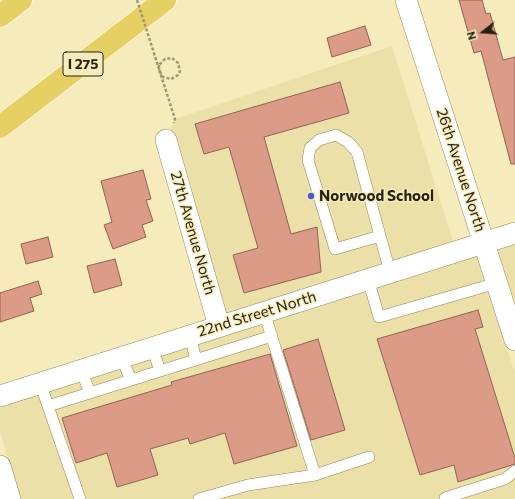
<!DOCTYPE html>
<html>
<head>
<meta charset="utf-8">
<style>
	body { margin:0 }
	#map { position:relative; width:515px; height:499px; overflow:hidden; background:#f6ecbb; font-family:Commissioner,sans-serif }
	canvas { display:block }
	.north { position:absolute; left:463px; top:12px; width:40px; height:40px; -webkit-text-stroke:3px #f6ecbb; paint-order:stroke; rotate:253deg; font-size:11px; font-weight:700; line-height:16px; text-align:center; color:#272311 }
	.north::after { content:''; display:block; margin:auto; width:14px; height:18px; background:#272311; clip-path:polygon(50% 0,100% 100%,50% 72%,0 100%) }
</style>
</head>
<body>
<div id="map">
<canvas width="515" height="499"></canvas>
<div class="north">N</div>
</div>
<script>
const context = document.querySelector('canvas').getContext('2d');
context.lineJoin = 'round';
function fill(path, color) { context.fillStyle = color; context.fill(path, 'evenodd'); }
const poly = rows => new Path2D(rows.map(r => 'M' + r).join(''));
function stroke(path, color, width, dash) { context.strokeStyle = color; context.lineWidth = width; context.lineCap = dash ? 'butt' : 'round'; context.setLineDash(dash || []); context.stroke(path); }
function label(font, color, halo, rows, align = 'center') {
  context.font = font + ' Commissioner,sans-serif'; context.lineWidth = 3; context.setLineDash([]); context.textBaseline = 'middle'; context.strokeStyle = halo; context.fillStyle = color; for (const [text, x, y, turn = 0] of rows) {
    context.save(); context.translate(x, y); context.rotate((+turn || 0) * Math.PI / 180); context.textAlign = isNaN(turn) ? turn : align; if (halo) context.strokeText(text, 0, 0); context.fillText(text, 0, 0); context.restore();
  }
}
const built = poly([
	[392,46,456,251,223,325,166,140,175,119],
	[515,243,515,307,496,248],
	[477,255,515,373,515,499,21,499,0,432,0,405]
]);
const building = poly([
	[459,0,482,0,486,14,490,13,503,60,515,57,515,164,511,164,481,51,474,53,459,0],
	[365,26,371,45,332,57,327,38,365,26],
	[340,82,349,113,264,137,291,234,317,227,321,272,244,293,233,255,258,248,229,147,204,154,195,124,340,82],
	[143,170,151,199,146,200,153,221,142,225,146,237,113,249,104,225,112,222,101,181,143,170],
	[48,237,53,257,26,264,21,244,48,237],
	[115,259,122,285,94,293,87,266,115,259],
	[38,281,42,294,30,298,34,311,0,322,0,293,38,281],
	[478,310,483,327,475,329,515,458,515,464,458,482,454,465,420,475,377,339,478,310],
	[318,339,345,430,311,440,283,350,318,339],
	[270,354,297,446,234,464,225,433,190,444,188,438,150,449,158,475,117,487,107,453,76,463,62,418,172,385,171,382,270,354]
]);
const path = poly([
	[159,65,159,69,175,119,174,123]
]);
const lane = poly([
	[380,236,335,249,308,160,310,148,319,140,336,135,348,142,357,152,390,272],
	[368,279,379,317,497,283],
	[264,312,315,475,369,457],
	[190,335,196,360],
	[152,347,160,371],
	[121,357,131,380],
	[81,370,90,393],
	[40,383,48,406,272,336],
	[48,406,80,499],
	[445,498,505,479,515,471],
	[199,499,248,485,315,475]
]);
const street = poly([
	[406,0,515,340],
	[166,140,219,326],
	[0,396,515,233],
	[0,466,10,499]
]);
const highway = poly([
	[0,16,21,0],
	[0,127,165,0]
]);
const pathBridge = poly([
	[137,0,160,72,163,77,171,79,178,75,180,71,178,63,172,58,165,59,159,65]
]);
const markers = [
	[311,196,4,"#5657ce"]
];
const shields = [
	[83,64,40]
];
const shieldNames = [
	["I 275",83,64]
];
const streetNames = [
	["26th Avenue North",461,170,72],
	["27th Avenue North",193,233,74],
	["22nd Street North",257,314,-17]
];
const poiNames = [
	["Norwood School",319,196]
];
fill(built, '#ebe0a7');
fill(building, '#dc9b87');
stroke(building, '#916355', 1);
stroke(lane, '#908659', 12);
stroke(street, '#908659', 22);
stroke(highway, '#fff', 23);
stroke(path, '#9d9672', 2.5, [3, 2]);
stroke(lane, '#fff', 11);
stroke(street, '#fff', 21);
stroke(highway, '#e6cf63', 22);
stroke(pathBridge, '#9d9672', 2.5, [3, 2]);
for (const [x, y, r, color] of markers) { const dot = new Path2D(); dot.arc(x, y, r, 0, 2 * Math.PI); context.fillStyle = color; context.fill(dot); stroke(dot, '#f6ecbb', 1.5); }
for (const [x, y, w] of shields) { const box = new Path2D(); box.roundRect(x - w / 2, y - 12, w, 24, 3); context.fillStyle = '#f6ecbb'; context.fill(box); stroke(box, '#272311', 1); }
label('bold 14px', '#272311', null, shieldNames);
label('15px', '#272311', '#f6ecbb', streetNames);
label('bold 15px', '#272311', '#f6ecbb', poiNames, 'left');
</script>
</body>
</html>
